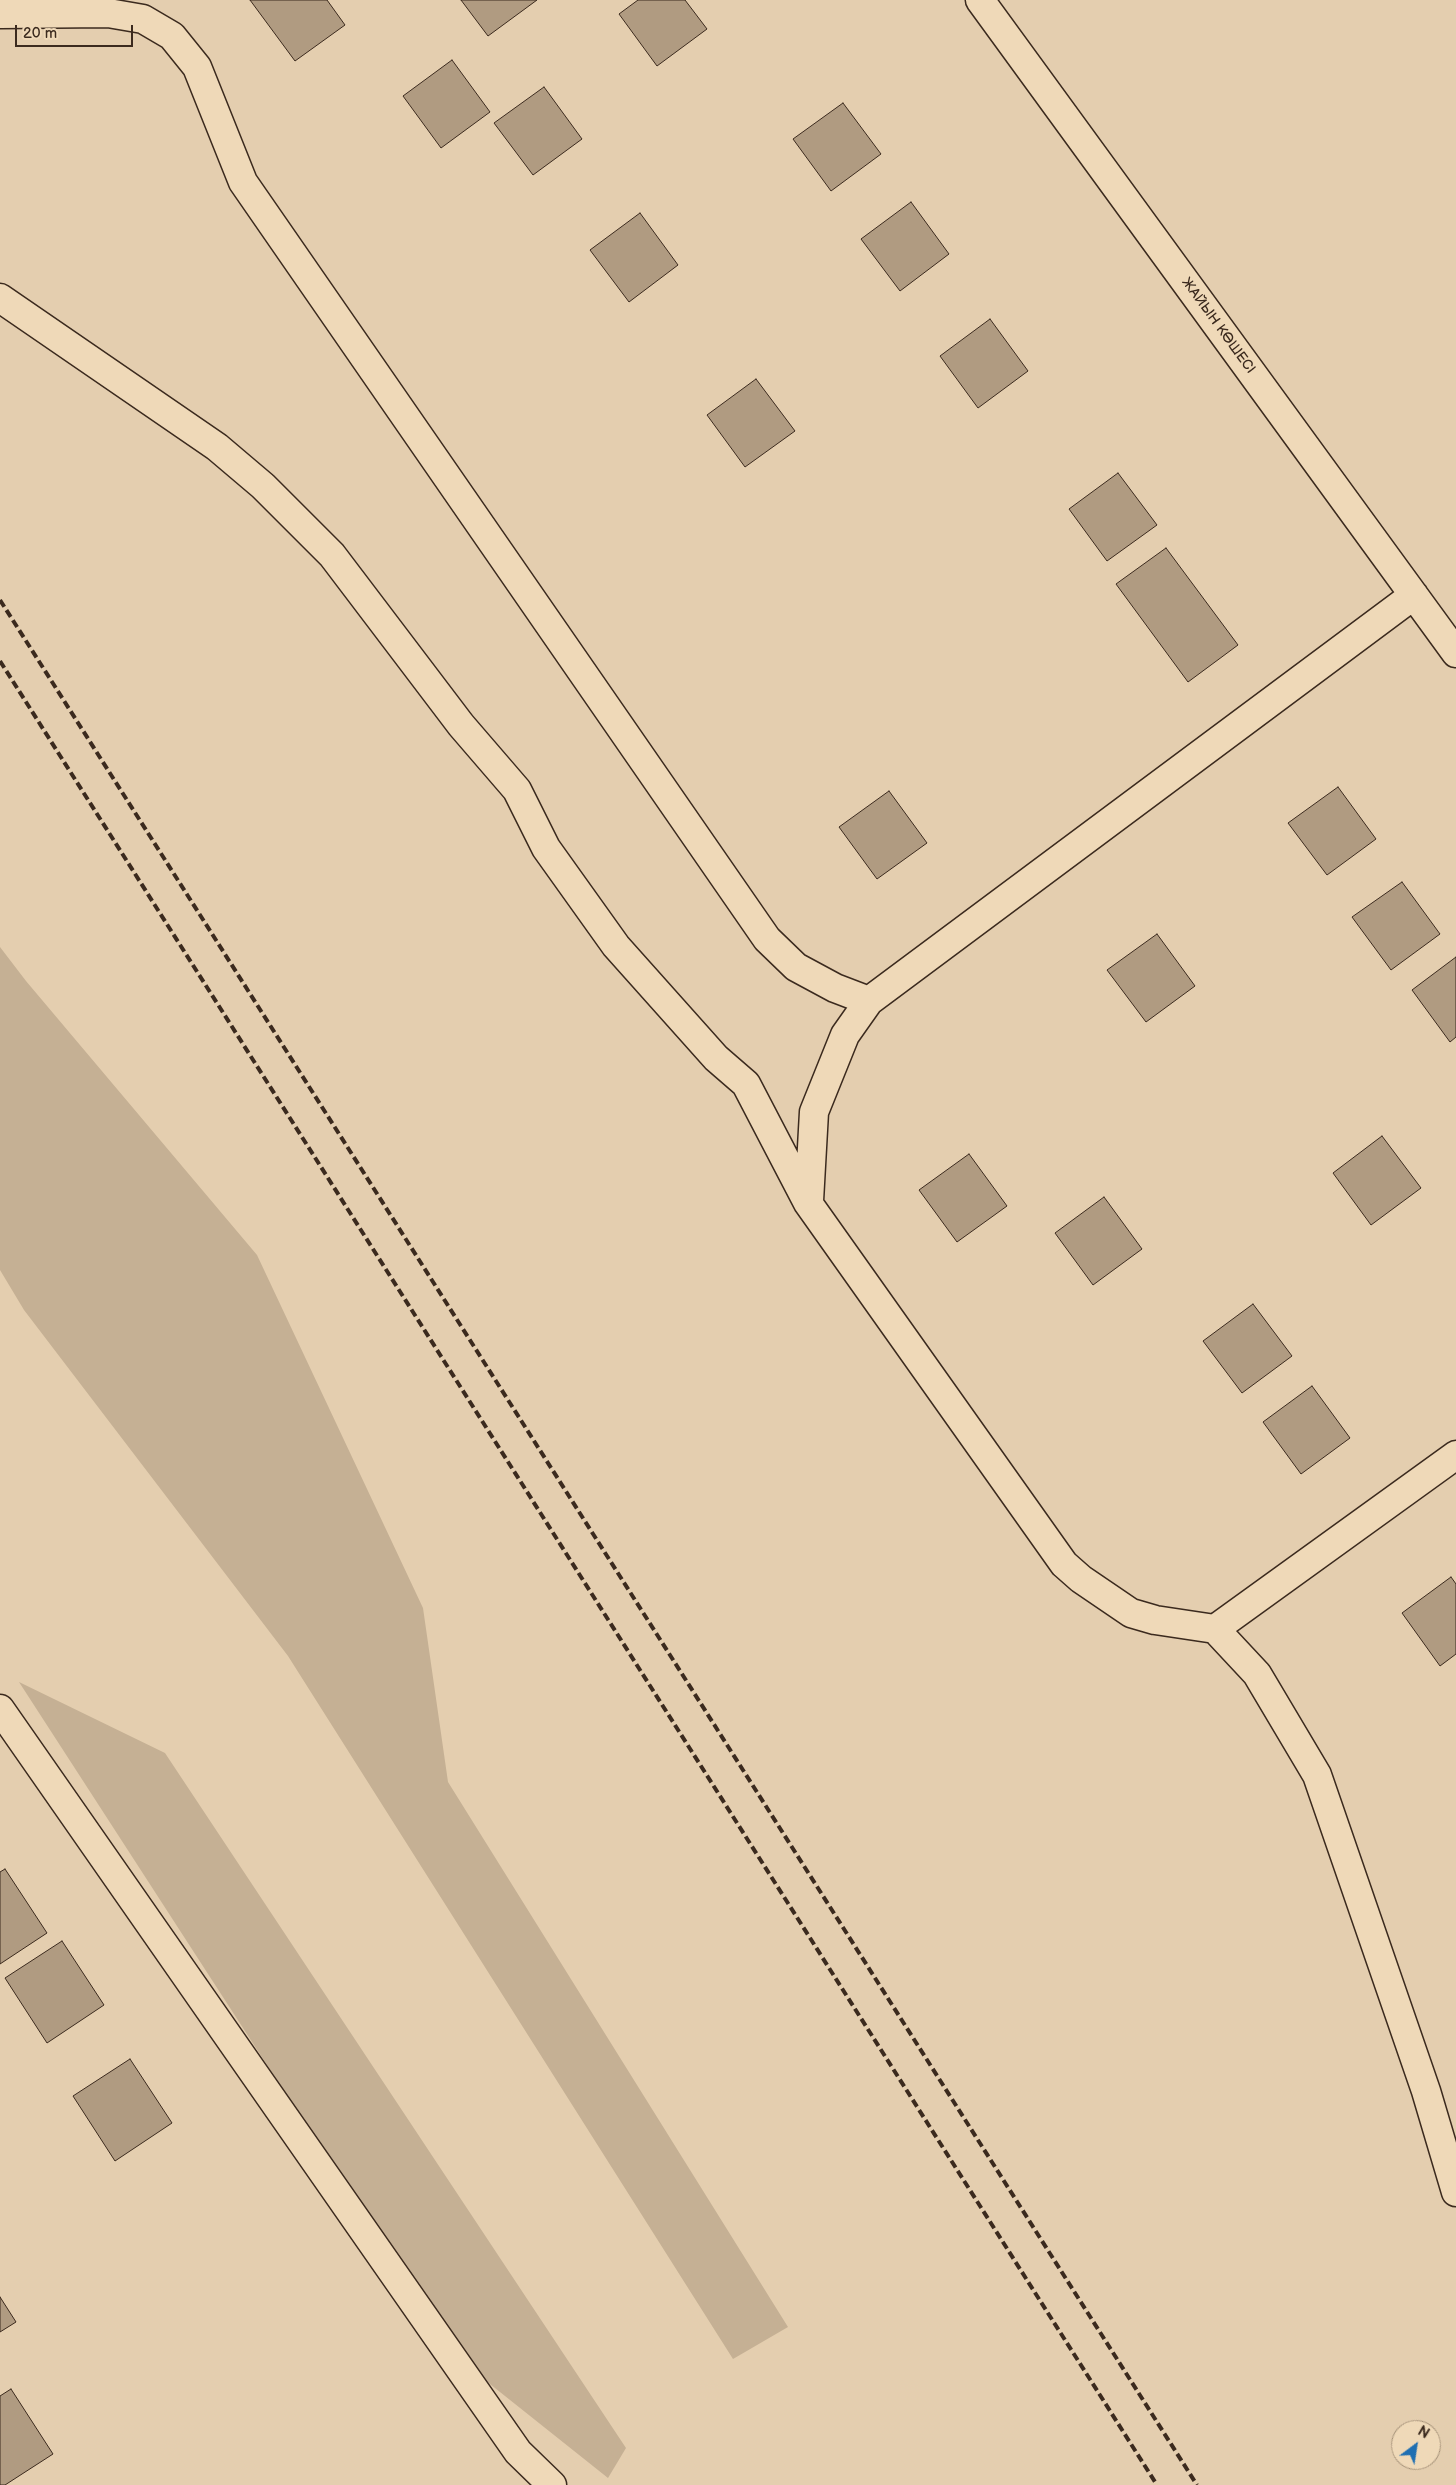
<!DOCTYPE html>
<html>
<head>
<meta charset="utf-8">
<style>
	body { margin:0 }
	#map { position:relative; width:1456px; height:2485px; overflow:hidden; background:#e4ceaf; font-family:"Balsamiq Sans",sans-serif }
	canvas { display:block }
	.north { position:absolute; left:1391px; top:2420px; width:50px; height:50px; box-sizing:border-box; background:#efd9b8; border:1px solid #a7937a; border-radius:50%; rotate:31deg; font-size:14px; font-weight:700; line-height:20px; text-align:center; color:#3b2a1e }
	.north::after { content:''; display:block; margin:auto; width:18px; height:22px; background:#1f6fb2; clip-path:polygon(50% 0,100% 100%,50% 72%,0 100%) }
	.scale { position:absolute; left:15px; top:25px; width:118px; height:22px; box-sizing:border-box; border:2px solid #3b2a1e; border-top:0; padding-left:6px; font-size:15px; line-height:18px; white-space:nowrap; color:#3b2a1e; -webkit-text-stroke:4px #efd9b8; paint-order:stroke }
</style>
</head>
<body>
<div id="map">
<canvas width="1456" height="2485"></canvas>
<div class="north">N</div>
<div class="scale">20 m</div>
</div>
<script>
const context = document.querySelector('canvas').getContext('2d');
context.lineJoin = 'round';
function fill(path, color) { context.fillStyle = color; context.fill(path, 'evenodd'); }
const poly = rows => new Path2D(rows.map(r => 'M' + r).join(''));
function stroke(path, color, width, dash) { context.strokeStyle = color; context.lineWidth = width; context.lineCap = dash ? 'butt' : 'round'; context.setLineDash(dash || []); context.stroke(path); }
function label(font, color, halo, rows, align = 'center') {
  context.font = font + ' "Balsamiq Sans",sans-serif'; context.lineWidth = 4; context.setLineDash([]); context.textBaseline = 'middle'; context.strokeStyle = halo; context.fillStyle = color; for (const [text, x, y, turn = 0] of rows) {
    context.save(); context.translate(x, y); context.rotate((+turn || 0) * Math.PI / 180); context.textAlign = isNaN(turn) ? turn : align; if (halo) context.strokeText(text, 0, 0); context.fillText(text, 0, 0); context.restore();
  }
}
const green = poly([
	[0,947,26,981,257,1255,423,1608,448,1782,788,2327,733,2359,288,1656,24,1310,0,1270],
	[19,1682,165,1753,626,2448,608,2478,456,2357]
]);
const building = poly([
	[250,0,327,0,345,25,295,61,250,0],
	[461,0,537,0,488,36,461,0],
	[638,0,685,0,707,29,657,66,619,14,638,0],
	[452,60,490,112,441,148,403,96,452,60],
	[544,87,582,139,533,175,494,123,544,87],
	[843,103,881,154,831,191,793,139,843,103],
	[911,202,949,254,900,291,861,239,911,202],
	[640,213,678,265,629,302,590,250,640,213],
	[990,319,1028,371,978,408,940,356,990,319],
	[756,379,795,431,745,467,707,415,756,379],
	[1118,473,1157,525,1107,561,1069,509,1118,473],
	[1166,548,1238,645,1188,682,1116,584,1166,548],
	[1338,787,1376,839,1327,875,1288,823,1338,787],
	[889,791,927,843,877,879,839,827,889,791],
	[1402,882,1440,934,1391,970,1352,917,1402,882],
	[1157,934,1195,986,1146,1022,1107,970,1157,934],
	[1456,957,1456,1037,1450,1042,1412,990,1456,957],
	[1382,1136,1421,1188,1371,1225,1333,1173,1382,1136],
	[969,1154,1007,1206,957,1242,919,1190,969,1154],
	[1104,1197,1142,1249,1093,1285,1055,1233,1104,1197],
	[1253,1304,1292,1356,1242,1393,1203,1341,1253,1304],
	[1312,1386,1350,1438,1301,1474,1263,1422,1312,1386],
	[1451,1577,1456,1584,1456,1654,1440,1666,1402,1613,1451,1577],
	[5,1869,47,1933,0,1964,0,1872,5,1869],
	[62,1941,104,2005,47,2043,5,1978,62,1941],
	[130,2059,172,2123,115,2161,73,2096,130,2059],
	[0,2297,16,2322,0,2332,0,2297],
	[11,2389,53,2454,5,2485,0,2485,0,2396,11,2389]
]);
const minor = poly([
	[980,0,1456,653],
	[0,14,108,13,143,19,172,36,197,67,243,182,767,939,796,967,835,988,869,1001,1414,595],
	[0,298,217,447,263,486,332,555,461,725,517,790,546,848,616,946,716,1058,746,1084,808,1203,1064,1564,1081,1579,1131,1613,1155,1620,1215,1629,1456,1455],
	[809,1201,814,1112,845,1035,869,1001],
	[1215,1629,1257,1674,1317,1775,1426,2091,1456,2192],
	[0,1709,518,2452,552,2485]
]);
const rail = poly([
	[0,600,1197,2485],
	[0,661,1157,2485]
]);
const streetNames = [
	["ЖАЙЫН КӨШЕСІ",1218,326,54]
];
fill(green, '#c5b094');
fill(building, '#b09b81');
stroke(building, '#3b2a1e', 1);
stroke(minor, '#3b2a1e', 31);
stroke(minor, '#efd9b8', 28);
stroke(rail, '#3b2a1e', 4, [8, 4]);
label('14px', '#3b2a1e', '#efd9b8', streetNames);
</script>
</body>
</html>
